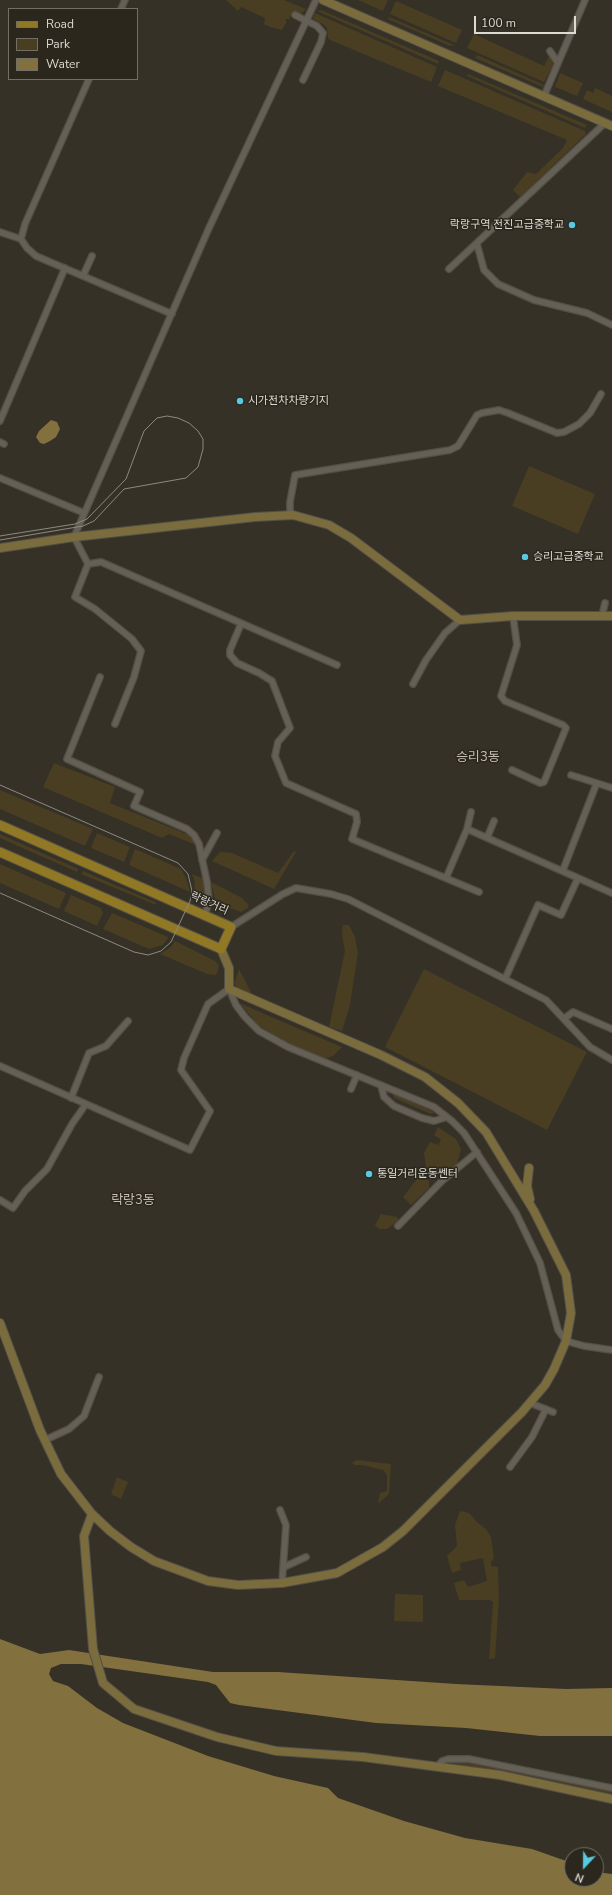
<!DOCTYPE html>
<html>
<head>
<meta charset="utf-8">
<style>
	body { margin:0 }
	#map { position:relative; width:612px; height:1895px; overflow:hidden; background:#353127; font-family:"Nunito Sans",sans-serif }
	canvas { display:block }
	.legend { position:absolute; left:8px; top:8px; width:130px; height:72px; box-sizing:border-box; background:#2b271d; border:1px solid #726f66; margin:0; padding:5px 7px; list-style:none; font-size:12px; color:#dddad4 }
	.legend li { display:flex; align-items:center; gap:8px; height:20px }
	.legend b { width:20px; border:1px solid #726f66 }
	.north { position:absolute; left:564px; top:1847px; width:40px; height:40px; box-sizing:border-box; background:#2b271d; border:1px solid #726f66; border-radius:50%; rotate:202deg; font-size:11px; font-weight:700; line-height:16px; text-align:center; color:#dddad4 }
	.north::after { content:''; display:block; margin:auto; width:14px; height:18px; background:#57c9e1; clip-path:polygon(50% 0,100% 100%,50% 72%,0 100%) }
	.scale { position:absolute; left:474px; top:16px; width:102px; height:18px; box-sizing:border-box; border:2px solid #dddad4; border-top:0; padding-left:5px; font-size:12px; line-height:14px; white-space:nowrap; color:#dddad4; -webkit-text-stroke:3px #2b271d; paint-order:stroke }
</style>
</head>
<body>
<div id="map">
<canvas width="612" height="1895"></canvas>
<ul class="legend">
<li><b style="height:5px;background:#907824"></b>Road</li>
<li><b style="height:11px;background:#493e21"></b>Park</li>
<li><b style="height:11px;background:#83703f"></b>Water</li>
</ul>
<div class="north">N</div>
<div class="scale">100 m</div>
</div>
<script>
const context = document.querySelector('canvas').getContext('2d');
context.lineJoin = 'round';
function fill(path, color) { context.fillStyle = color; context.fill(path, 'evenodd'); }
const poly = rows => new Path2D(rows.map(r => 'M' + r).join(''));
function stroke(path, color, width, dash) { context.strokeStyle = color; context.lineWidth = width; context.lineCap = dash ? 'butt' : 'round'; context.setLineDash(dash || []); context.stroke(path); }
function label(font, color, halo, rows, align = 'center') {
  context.font = font + ' "Nunito Sans","Noto Sans KR",sans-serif'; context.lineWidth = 3; context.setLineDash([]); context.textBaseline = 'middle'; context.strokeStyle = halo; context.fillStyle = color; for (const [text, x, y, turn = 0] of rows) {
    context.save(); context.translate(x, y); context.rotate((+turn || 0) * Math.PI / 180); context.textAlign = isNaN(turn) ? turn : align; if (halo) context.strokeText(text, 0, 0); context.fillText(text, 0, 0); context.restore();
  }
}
const green = poly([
	[226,0,284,0,306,9,301,14,292,12,289,19,286,19,286,23,282,30,270,27,264,24,265,18,241,7,238,11],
	[358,0,388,0,383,11],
	[396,1,462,30,456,43,390,14],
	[321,10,439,61,438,64,317,11],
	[315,13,437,67,431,82,330,40,328,38,327,28,323,24,314,20,313,18],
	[389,17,454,45,450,46,388,19],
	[474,34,544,66,550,54,552,59,553,66,544,82,467,48],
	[477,55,544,85,543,87,475,58],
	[445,70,585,131,586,134,520,197,513,190,527,172,536,174,563,148,567,140,438,86],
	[560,73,583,83,577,96,555,87],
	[468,74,587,125,585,128,467,76],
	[595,88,612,96,612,112,583,99,587,90,593,93],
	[529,466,595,494,578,534,512,506],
	[54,763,115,787,110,803,189,835,196,845,169,834,162,838,43,787],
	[0,790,93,829,85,846,0,809],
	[97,833,130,847,124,862,91,848],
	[0,834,78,869,77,872,0,838],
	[135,849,181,869,186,878,190,892,129,865],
	[294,851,296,852,274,889,212,861,220,852,232,853,278,873],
	[0,864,66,893,59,909,0,883],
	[83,871,155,902,156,905,81,874],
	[192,874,203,878,206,894,205,899,194,894,195,882],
	[211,882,242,898,249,905,248,908,241,912,216,903],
	[71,895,101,908,103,913,97,926,64,911],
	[112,913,168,937,168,938,163,945,149,949,103,929],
	[343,925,349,925,355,937,358,953,350,1005,342,1031,329,1027,345,951,342,934],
	[175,941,215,961,219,965,217,974,214,975,207,974,160,954,171,947],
	[239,969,253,996,238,988,234,984],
	[424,969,587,1052,547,1130,385,1047],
	[240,1003,269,1016,342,1047,333,1056,327,1058,319,1057,289,1045,258,1025],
	[393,1094,432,1111,434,1113,431,1114,394,1098],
	[438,1127,456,1139,461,1149,457,1164,450,1169,441,1173,426,1167,424,1153,430,1142,438,1145,441,1140,434,1135],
	[420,1175,429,1181,429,1188,411,1205,403,1197],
	[381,1214,397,1217,399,1221,387,1229,379,1229,375,1225],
	[357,1460,391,1464,389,1494,378,1504,380,1493,387,1491,387,1475,383,1470,362,1465,355,1465,352,1463],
	[117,1477,128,1482,121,1499,111,1494],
	[460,1511,469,1513,477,1522,486,1529,491,1537,494,1558,491,1562,491,1566,498,1567,499,1600,495,1658,489,1659,493,1602,490,1600,459,1600,454,1583,464,1580,468,1587,487,1581,483,1558,460,1563,461,1570,452,1573,447,1556,457,1546,455,1525],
	[395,1594,423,1595,423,1622,394,1621],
	[448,1761,472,1762,528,1773,612,1791,612,1795,518,1774,448,1763]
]);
const water = poly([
	[51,420,57,422,60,429,56,437,50,441,44,444,40,443,36,437,39,431],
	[0,1639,40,1654,69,1650,213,1672,278,1672,456,1684,566,1689,612,1688,612,1736,540,1736,466,1728,376,1723,239,1705,230,1703,216,1685,208,1682,81,1664,61,1664,51,1668,49,1674,53,1681,68,1686,97,1708,123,1723,208,1756,274,1776,328,1788,338,1798,404,1821,465,1838,532,1849,572,1863,572,1879,596,1879,596,1872,612,1874,612,1895,0,1895]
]);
const street = poly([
	[121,9,125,0],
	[295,15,317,26,323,33,321,42,303,80],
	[550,51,558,63],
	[89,79,25,224,21,239,27,248,36,256,172,314],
	[544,96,585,0],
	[0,232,21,239],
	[477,244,484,270,498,284,534,300,587,313,612,325],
	[449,269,605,123],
	[83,276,92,256],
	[0,421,65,268],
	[0,442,4,444],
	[0,478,84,513],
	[290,515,290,502,295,475,450,450,458,446,477,415,482,413,499,410,508,413,557,433,564,432,579,424,590,413,601,394],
	[88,564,101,562,337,665],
	[602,616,605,603],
	[241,624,230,650,230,655,237,663,259,673,272,681,290,728,278,742,275,756,286,783,356,814,357,822,352,839,479,892],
	[100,677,67,759,140,792,134,806,187,829,194,835,199,844,207,882,209,901,205,915],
	[413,684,426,660,445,633,460,620],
	[115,724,134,677,141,651,132,639,95,609,75,597,88,564,74,537,209,228,316,0],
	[512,770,540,783,544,782,566,728,563,725,505,701,501,696,517,645,513,616],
	[571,775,612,788],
	[467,829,578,878],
	[487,838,494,821],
	[202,860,217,833],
	[563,870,596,785],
	[446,878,467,829,471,812],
	[231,927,283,894,296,888,331,894,348,899,546,1000,590,1047,612,1060],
	[505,979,538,905,561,915,578,878,612,893],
	[565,1018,573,1012,612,1029],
	[0,1066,190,1150,210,1111,181,1070,184,1058,208,1004,229,989,236,1005,245,1017,259,1031,288,1047,434,1107,452,1121,464,1133,516,1213,540,1263,558,1330,566,1341,584,1346,612,1350],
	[381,1085,384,1097,394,1106,422,1118,434,1121,447,1117],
	[351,1089,357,1075],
	[71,1098,89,1053,106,1046,128,1021],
	[0,1200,13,1208,25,1191,47,1169,72,1124,86,1104],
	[398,1226,442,1181,477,1152],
	[530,1403,553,1412],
	[45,1440,69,1429,84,1416,99,1377],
	[510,1467,532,1437,546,1409],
	[280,1510,286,1525,282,1583],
	[284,1567,306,1557],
	[437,1767,442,1761,448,1759,469,1759,612,1788]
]);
const secondary = poly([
	[323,0,612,126],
	[0,548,74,537,255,517,293,515,329,525,351,538,460,620,513,616,612,616],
	[529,1168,527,1186,530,1199],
	[0,1323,40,1430,61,1474,92,1514,110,1531,131,1547,154,1561,208,1581,238,1585,282,1583,337,1573,383,1547,403,1531,522,1412,545,1385,554,1369,566,1341,571,1313,566,1275,534,1211,486,1132,458,1103,425,1077,381,1055,229,989,229,968,221,949],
	[92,1514,84,1536,93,1649,103,1683,134,1709,217,1737,276,1751,363,1757,500,1775,612,1799]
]);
const primary = poly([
	[0,825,231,927,221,949,0,852]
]);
const tram = poly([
	[0,536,75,524,87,519,126,479,144,431,157,418,167,416,178,418,189,423,198,431,203,439,203,449,198,467,186,478,124,489,94,521,83,526,0,540],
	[0,785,178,863,188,874,192,891,190,901,171,942,161,951,148,955,134,952,0,893]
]);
const markers = [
	[572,225,4,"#57c9e1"],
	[240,401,4,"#57c9e1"],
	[525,557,4,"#57c9e1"],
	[369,1174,4,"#57c9e1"]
];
const poiNames = [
	["락랑구역 전진고급중학교",564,225,"right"],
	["시가전차차량기지",248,401],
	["승리고급중학교",533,557],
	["통일거리운동쎈터",377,1174]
];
const streetNames = [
	["락랑거리",209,904,24]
];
const quarterNames = [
	["승리3동",478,758],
	["락랑3동",133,1201]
];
fill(green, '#493e21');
fill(water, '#83703f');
stroke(street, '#534f46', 8);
stroke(secondary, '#534f46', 10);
stroke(primary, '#534f46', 11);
stroke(street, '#656055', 5.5);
stroke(secondary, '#7b6c3d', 8);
stroke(primary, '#907824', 9);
stroke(tram, '#8d8a82', 1);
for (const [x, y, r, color] of markers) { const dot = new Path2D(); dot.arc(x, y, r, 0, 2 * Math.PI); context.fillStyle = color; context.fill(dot); stroke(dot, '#2b271d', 1.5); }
label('11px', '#dddad4', '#2b271d', poiNames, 'left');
label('11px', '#dddad4', '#2b271d', streetNames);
label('13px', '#c4beb1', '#2b271d', quarterNames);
</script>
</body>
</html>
